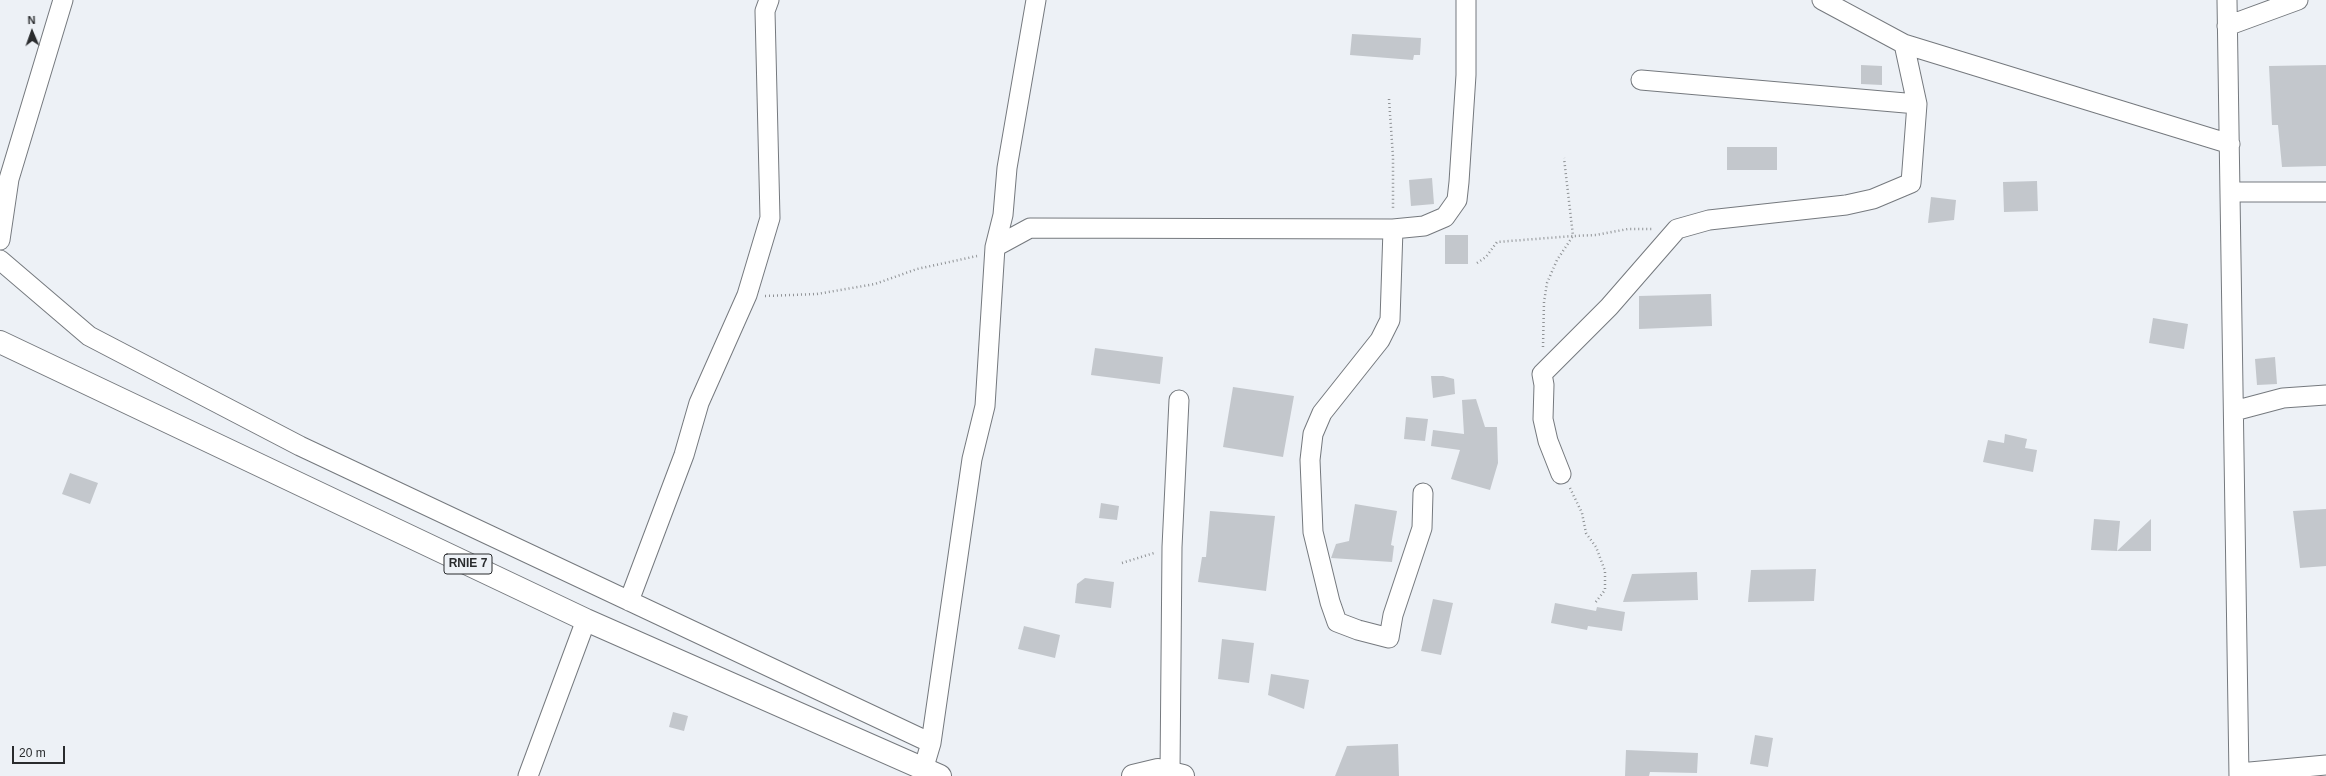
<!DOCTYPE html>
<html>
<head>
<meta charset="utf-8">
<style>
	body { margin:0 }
	#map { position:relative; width:2326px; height:776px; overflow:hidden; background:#edf1f6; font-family:Helvetica,sans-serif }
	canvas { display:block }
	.north { position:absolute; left:12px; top:12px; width:40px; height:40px; -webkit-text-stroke:3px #edf1f6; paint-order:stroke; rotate:358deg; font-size:11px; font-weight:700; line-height:16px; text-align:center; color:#292b2d }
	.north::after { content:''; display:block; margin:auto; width:14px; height:18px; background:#292b2d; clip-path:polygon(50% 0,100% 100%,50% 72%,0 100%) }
	.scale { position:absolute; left:12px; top:746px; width:53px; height:18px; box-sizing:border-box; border:2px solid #292b2d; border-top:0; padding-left:5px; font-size:12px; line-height:14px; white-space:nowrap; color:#292b2d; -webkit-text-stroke:3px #edf1f6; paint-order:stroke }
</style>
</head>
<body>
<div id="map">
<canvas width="2326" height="776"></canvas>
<div class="north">N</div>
<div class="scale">20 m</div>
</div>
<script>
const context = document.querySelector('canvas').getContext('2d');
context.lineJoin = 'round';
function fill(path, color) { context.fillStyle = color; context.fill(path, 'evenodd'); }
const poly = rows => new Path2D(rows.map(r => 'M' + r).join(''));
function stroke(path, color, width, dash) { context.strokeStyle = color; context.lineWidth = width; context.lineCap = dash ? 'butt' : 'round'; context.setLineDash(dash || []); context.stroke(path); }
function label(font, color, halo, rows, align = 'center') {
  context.font = font + ' Helvetica,sans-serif'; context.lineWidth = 3; context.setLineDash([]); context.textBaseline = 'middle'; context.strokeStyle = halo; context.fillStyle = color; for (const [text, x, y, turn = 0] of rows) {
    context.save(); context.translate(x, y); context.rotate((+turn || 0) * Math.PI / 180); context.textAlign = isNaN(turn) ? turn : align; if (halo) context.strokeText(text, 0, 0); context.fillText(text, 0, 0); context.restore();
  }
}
const building = poly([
	[1352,34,1421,38,1420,55,1414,55,1413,60,1350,55],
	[1861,65,1882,66,1882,85,1861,84],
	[2326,65,2326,166,2282,167,2278,125,2272,125,2269,66],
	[1727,147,1777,147,1777,170,1727,170],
	[1432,178,1434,204,1411,206,1409,180],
	[2037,181,2038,211,2004,212,2003,182],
	[1931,197,1956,200,1954,220,1928,223],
	[1445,235,1468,235,1468,264,1445,264],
	[1711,294,1712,326,1639,329,1639,296],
	[2153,318,2188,324,2184,349,2149,343],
	[1095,348,1163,357,1160,384,1091,375],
	[2275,357,2277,384,2257,385,2255,359],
	[1431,376,1443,376,1454,379,1455,394,1433,398],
	[1233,387,1294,396,1283,457,1223,447],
	[1476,399,1485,427,1497,427,1498,463,1490,490,1451,479,1460,450,1431,446,1433,430,1464,434,1462,400],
	[1406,417,1428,419,1425,441,1404,439],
	[2005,434,2027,439,2025,448,2037,450,2033,472,1983,462,1988,440,2004,443],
	[70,473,98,483,90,504,62,494],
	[1101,503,1119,506,1117,520,1099,518],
	[1355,504,1397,511,1391,545,1394,546,1392,562,1331,558,1336,544,1349,541],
	[2326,509,2326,566,2300,568,2293,511],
	[1210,511,1275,516,1266,591,1198,582,1202,557,1206,557],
	[2094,519,2120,521,2117,551,2091,550],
	[2151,519,2151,551,2117,551],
	[1816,569,1814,601,1748,602,1751,570],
	[1697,572,1698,600,1623,602,1632,574],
	[1085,578,1114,582,1111,608,1075,603,1077,584],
	[1433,599,1453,603,1441,655,1421,651],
	[1555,603,1596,611,1597,607,1625,612,1622,631,1588,626,1587,630,1551,623],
	[1024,626,1060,635,1055,658,1018,649],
	[1222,639,1254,643,1249,683,1218,679],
	[1271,674,1309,680,1304,709,1268,695],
	[673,712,688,716,684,731,669,727],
	[1755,735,1773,738,1768,767,1750,764],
	[1398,744,1399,776,1335,776,1347,746],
	[1626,750,1698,753,1697,773,1650,772,1649,776,1625,776]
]);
const path = poly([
	[1389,99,1393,157,1393,210],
	[1477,263,1486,257,1497,242,1573,236,1564,158],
	[765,296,817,294,875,284,917,269,977,256],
	[1543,347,1544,302,1547,283,1557,260,1573,236,1596,235,1628,229,1652,229],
	[1570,488,1582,513,1586,533,1596,547,1605,571,1605,590,1595,603],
	[1122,563,1154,553]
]);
const minor = poly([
	[1822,0,1904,44,2230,144],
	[2227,0,2239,776],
	[2227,26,2298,0],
	[1641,80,1917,104],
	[2231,192,2326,192],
	[1393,229,1390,320,1380,340,1322,413,1313,434,1310,460,1313,532,1330,602,1337,622,1358,630,1389,638,1393,615,1422,528,1423,493],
	[0,240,9,179,63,0],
	[995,247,1030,228,1393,229,1424,226,1445,217,1457,200,1459,182,1466,75,1466,0],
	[0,260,89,336,300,446,931,743],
	[2234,411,2283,398,2326,395],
	[1561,474,1548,441,1543,419,1544,385,1542,374,1609,307,1677,229,1709,220,1846,205,1873,199,1911,183,1917,104,1904,44],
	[629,601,684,455,699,403,747,295,770,218,765,11,769,0],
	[923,770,931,743,972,459,985,406,995,247,1003,215,1007,168,1036,0],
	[1170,772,1172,547,1179,400],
	[2239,773,2326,765],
	[528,776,586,620]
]);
const primary = poly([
	[0,342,586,620,940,776],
	[1133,776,1158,770,1183,776]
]);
const shields = [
	[468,564,48]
];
const shieldNames = [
	["RNIE 7",468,564]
];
fill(building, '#c3c7cc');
stroke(minor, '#75797e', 21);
stroke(primary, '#75797e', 24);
stroke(path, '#8f9295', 2.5, [1, 3]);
stroke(minor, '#fff', 19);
stroke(primary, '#fff', 22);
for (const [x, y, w] of shields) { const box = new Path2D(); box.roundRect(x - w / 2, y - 10, w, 20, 3); context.fillStyle = '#edf1f6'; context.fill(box); stroke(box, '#292b2d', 1); }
label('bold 12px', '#292b2d', null, shieldNames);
</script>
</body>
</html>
